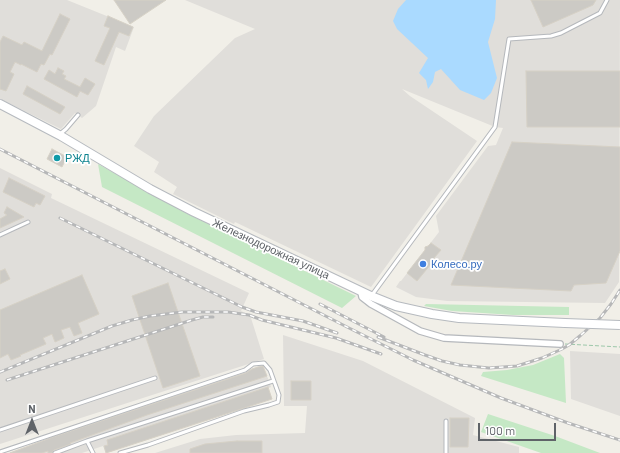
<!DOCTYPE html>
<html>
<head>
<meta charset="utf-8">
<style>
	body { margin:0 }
	#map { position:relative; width:620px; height:453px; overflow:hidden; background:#f1efe8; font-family:Barlow,sans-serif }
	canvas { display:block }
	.north { position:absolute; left:12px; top:401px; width:40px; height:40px; -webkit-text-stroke:3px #fff; paint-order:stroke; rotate:0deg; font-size:11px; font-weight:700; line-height:16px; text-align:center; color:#5f6368 }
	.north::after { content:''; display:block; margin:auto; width:14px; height:18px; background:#5f6368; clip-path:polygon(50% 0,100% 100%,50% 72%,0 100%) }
	.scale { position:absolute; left:478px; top:423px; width:78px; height:18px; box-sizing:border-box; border:2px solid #5f6368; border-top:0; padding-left:5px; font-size:12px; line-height:14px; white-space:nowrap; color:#5f6368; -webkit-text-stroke:3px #fff; paint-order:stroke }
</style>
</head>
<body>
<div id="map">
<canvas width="620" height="453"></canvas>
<div class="north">N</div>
<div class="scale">100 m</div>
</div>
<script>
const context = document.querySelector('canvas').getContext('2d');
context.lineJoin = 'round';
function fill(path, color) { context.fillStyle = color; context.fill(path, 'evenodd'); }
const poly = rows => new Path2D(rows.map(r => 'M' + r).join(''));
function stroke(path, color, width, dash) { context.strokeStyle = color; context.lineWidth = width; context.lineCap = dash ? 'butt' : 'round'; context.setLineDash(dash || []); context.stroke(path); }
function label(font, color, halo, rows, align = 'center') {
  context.font = font + ' Barlow,sans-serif'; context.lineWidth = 3.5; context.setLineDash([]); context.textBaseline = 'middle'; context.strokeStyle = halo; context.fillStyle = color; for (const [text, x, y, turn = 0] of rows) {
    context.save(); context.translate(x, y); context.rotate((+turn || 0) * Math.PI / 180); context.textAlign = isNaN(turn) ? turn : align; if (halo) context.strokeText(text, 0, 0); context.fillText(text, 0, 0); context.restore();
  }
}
const industrial = poly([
	[0,0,67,0,134,27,125,51,116,47,96,106,82,118,75,113,61,129,0,99],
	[185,0,620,0,619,282,605,303,447,301,416,297,396,287,400,281,401,281,439,232,436,216,488,146,496,145,503,128,495,127,402,89,410,96,477,141,371,287,235,222,234,224,173,194,177,187,154,172,159,162,134,146,154,116,235,38,255,29],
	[0,168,52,194,51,198,249,293,241,311,248,314,251,318,264,359,0,444],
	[283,335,363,361,475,418,473,435,519,447,519,453,155,453,200,439,236,435,305,433,307,406,284,406],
	[570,351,620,354,620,416,571,399],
	[263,365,271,387,268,388,272,399,106,453,103,446,82,453,8,453]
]);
const green = poly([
	[98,164,184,212,356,296,342,308,102,187],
	[426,304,569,307,569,315,513,315,452,311,424,306],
	[560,354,564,358,566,403,481,376,483,372,507,370,533,365],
	[488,414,555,436,600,453,541,453,481,432]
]);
const water = poly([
	[406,0,496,0,495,19,488,42,497,78,491,93,484,100,460,90,441,69,435,72,433,82,428,89,426,80,419,73,428,58,397,29,393,21,398,9]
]);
const building = poly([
	[114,0,166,0,130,24,114,0],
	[531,0,596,0,593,5,543,27,531,0],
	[60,14,70,19,52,55,50,54,44,65,41,64,37,72,21,64,21,65,15,62,10,72,14,74,6,91,0,89,0,42,3,36,22,45,24,42,42,51,60,14],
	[108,16,133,27,129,36,119,32,104,65,95,61,110,28,104,26,108,16],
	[58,68,64,71,62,74,66,76,64,79,80,87,85,78,95,84,88,95,80,91,77,97,44,79,49,70,55,74,58,68],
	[526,71,620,71,620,127,527,127,526,71],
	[27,86,65,107,60,114,23,94,27,86],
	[512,142,620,147,620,251,606,283,574,285,571,291,451,285,512,142],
	[52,149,67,157,62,167,47,159,52,149],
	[9,178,45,196,40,205,36,203,34,207,3,192,9,178],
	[7,207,24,217,0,228,0,219,7,215,4,213,7,207],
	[431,243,441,250,434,258,439,261,434,267,431,264,417,281,407,273,425,250,425,247,428,246,431,243],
	[5,269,10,279,0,284,0,271,5,269],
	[82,275,99,314,78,323,82,333,74,336,70,327,61,330,64,338,55,342,52,334,43,338,46,344,20,355,21,356,11,360,8,354,0,358,0,310,82,275],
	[168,283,200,376,163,388,132,296,168,283],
	[263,366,267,376,147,415,70,443,71,444,54,450,52,453,48,453,48,451,42,453,10,453,53,437,246,373,252,369,258,367,263,366],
	[291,381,311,381,311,400,291,400,291,381],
	[268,387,272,399,106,453,104,446,108,445,107,440,268,387],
	[450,418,469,418,468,447,450,447,450,418],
	[237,441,262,441,262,453,190,453,190,449,205,444,237,441]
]);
const path = poly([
	[565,344,620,347]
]);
const lane = poly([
	[60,134,66,129,78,115],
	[0,235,28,222],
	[372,295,495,127,509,39,551,36,561,33,600,13,607,0],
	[0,430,155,378],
	[87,441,93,453],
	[0,452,245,370,253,364,264,363,270,370,279,395,278,402,269,405,244,411,148,445,120,453],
	[55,453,87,441,273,381],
	[446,453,446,421]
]);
const street = poly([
	[361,292,362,297,371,304,420,331,444,338,560,344]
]);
const secondary = poly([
	[0,104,61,136,150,189,194,212,371,296,396,306,432,314,459,318,565,323]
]);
const rail = poly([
	[0,149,349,328,413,360,501,398,568,423,620,440],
	[60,218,242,307,256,312,303,321,337,333],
	[320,304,384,337],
	[378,337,425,355,442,361,460,365,489,368,517,366,542,358,562,349,569,345,581,335,600,318,611,304,620,290],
	[0,372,112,326,132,320,150,316,182,312,228,312,249,315,262,320,336,338,381,354],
	[7,380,192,320,203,317,213,317]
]);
const secondaryBridge = poly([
	[565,323,620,325]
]);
const markers = [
	[57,158,4,"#0f9aa8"],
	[423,264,4,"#3f7fe0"]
];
const cultureNames = [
	["РЖД",65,158]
];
const streetNames = [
	["Железнодорожная улица",271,249,25]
];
const shopNames = [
	["Колесо.ру",431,264]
];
fill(industrial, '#e0deda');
fill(green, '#c5e8c5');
fill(water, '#aadaff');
fill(building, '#cccac5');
stroke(building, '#d6d1c6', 1);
stroke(lane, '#b5b8bc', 5);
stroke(street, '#b5b8bc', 8);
stroke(secondary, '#b6babf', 10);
stroke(path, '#9cc7a9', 1, [4, 2]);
stroke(lane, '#fff', 3);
stroke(street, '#fff', 5.5);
stroke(secondary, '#fff', 8);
stroke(rail, '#b6b7b8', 3);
stroke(rail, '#fff', 1.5, [4.5]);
stroke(secondaryBridge, '#b6babf', 10, []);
stroke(secondaryBridge, '#fff', 8);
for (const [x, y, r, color] of markers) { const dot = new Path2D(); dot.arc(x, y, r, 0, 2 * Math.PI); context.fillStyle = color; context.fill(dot); stroke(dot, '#fff', 1.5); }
label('11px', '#0d838f', '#fff', cultureNames, 'left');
label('11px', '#5f6368', '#fff', streetNames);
label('11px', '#366cbe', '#fff', shopNames, 'left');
</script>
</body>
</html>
